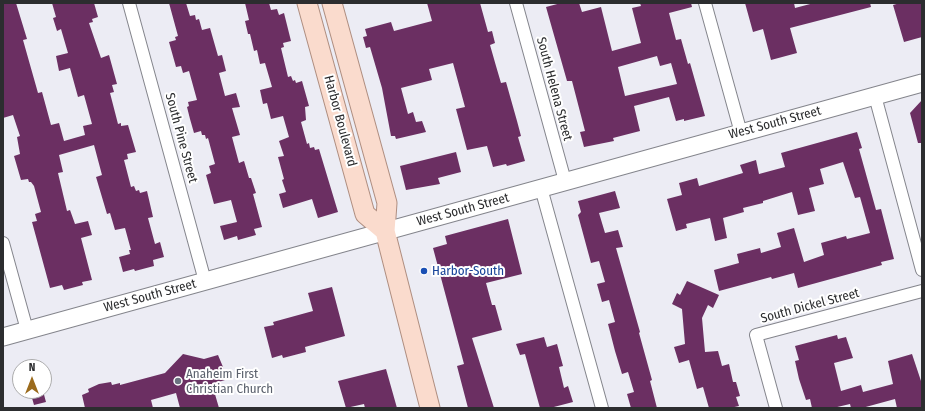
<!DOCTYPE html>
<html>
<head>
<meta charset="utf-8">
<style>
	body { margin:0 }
	#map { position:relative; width:925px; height:411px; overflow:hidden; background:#ececf4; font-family:"Fira Sans Condensed",sans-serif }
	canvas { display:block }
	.frame { position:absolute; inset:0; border:4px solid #2c2d2f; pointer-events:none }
	.north { position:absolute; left:12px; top:359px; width:40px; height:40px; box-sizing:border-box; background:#fff; border:1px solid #ababac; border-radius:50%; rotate:0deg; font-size:11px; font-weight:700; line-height:16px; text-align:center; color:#2c2d2f }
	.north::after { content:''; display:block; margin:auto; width:14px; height:18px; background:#9b6b1d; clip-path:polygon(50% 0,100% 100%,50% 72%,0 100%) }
</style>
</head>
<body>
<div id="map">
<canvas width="925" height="411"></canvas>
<div class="frame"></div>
<div class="north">N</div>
</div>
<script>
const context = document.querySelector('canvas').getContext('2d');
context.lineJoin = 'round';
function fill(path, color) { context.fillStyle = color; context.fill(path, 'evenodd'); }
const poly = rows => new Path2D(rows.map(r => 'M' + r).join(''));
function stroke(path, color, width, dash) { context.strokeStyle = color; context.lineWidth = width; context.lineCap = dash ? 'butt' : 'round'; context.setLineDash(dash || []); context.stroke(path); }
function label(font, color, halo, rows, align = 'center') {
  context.font = font + ' "Fira Sans Condensed",sans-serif'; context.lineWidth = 4; context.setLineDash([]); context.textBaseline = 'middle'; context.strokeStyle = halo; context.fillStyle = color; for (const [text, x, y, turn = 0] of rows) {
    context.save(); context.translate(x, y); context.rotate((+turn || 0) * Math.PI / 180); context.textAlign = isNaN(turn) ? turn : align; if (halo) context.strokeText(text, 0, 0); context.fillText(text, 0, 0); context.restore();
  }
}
const building = poly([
	[3,3,16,3,27,39,23,40,38,93,42,92,51,125,59,123,64,141,85,135,83,126,92,124,84,95,78,97,70,68,59,71,56,56,68,53,61,29,57,31,53,18,56,17,52,3,94,3,98,17,92,19,93,22,89,23,101,58,109,55,117,84,112,85,114,92,110,93,118,124,121,123,121,126,128,125,136,152,127,154,128,159,124,160,131,187,134,186,136,191,139,190,140,193,147,191,153,217,148,218,155,244,160,242,164,257,153,260,154,266,135,271,134,269,123,272,119,257,130,254,129,250,131,250,125,228,115,230,110,213,107,214,96,177,102,175,94,145,59,155,63,172,58,173,67,211,70,210,75,224,88,221,92,235,81,238,92,280,82,282,83,285,64,290,62,285,50,288,32,222,37,221,35,214,41,212,34,186,31,182,29,182,28,179,21,180,14,156,20,154,17,137,20,136,13,115,3,118],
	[169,3,186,3,190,16,195,15,196,20,199,19,202,30,210,28,218,56,222,55,226,71,219,73,225,96,236,93,240,107,232,108,240,135,232,137,239,163,244,161,249,178,251,178,256,193,253,194,262,227,254,229,256,235,238,240,237,236,224,240,220,226,237,222,231,200,214,204,206,175,211,173,209,166,215,164,208,138,206,139,205,135,202,135,201,131,194,133,190,119,187,107,189,106,188,102,197,100,189,71,183,73,181,66,176,67,169,42,176,40,175,37,178,36],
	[245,3,269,3,271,10,277,9,279,15,284,13,291,41,283,43,284,47,281,48,288,77,291,76,293,81,295,80,296,83,302,81,309,106,305,107,306,120,301,122,307,144,309,143,310,148,314,147,315,150,319,149,338,212,318,218,312,199,283,208,279,194,286,192,282,180,284,179,278,157,284,156,279,141,289,137,283,116,271,119,267,103,263,104,260,90,272,87,265,63,260,64,257,50,254,51,250,34,248,34,245,21,249,20],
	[427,3,480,3,488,32,492,31,495,43,490,45,496,66,501,83,506,82,517,121,521,136,518,137,525,161,507,166,506,164,493,167,487,146,467,150,456,109,465,107,453,63,429,69,432,80,401,88,408,114,413,112,416,122,422,121,426,132,396,139,395,136,391,136,382,88,370,47,366,48,363,37,367,36,365,29,391,22,394,31,432,21],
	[561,3,579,3,582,12,601,7,612,51,641,43,632,8,641,6,640,3,691,3,692,7,669,13,676,40,681,39,688,64,690,63,705,116,684,121,684,119,676,121,669,97,634,106,640,131,613,138,614,141,584,147,580,132,585,131,572,81,567,81,546,7],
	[657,56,660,66,671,63,677,84,625,96,618,67],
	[745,3,794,3,795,8,814,3,870,3,871,7,790,28,797,53,771,60,763,29,753,32],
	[900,3,922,3,922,37,904,42,893,5],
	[922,100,922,143,918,143,910,113],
	[857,132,862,148,859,149,876,210,881,209,894,259,881,262,882,265,798,288,794,273,772,279,771,277,719,291,714,270,739,263,737,254,760,248,761,253,781,247,777,233,794,228,804,262,824,255,821,243,846,236,847,239,870,233,860,197,855,198,843,162,820,169,824,184,809,188,815,211,798,215,792,192,763,201,763,203,743,208,744,212,723,218,727,238,715,241,710,218,686,224,687,228,676,231,667,199,682,195,679,183,697,178,699,186,743,173,740,165,756,160,759,174,785,167,781,153],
	[456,152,461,172,438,178,440,184,406,190,400,166],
	[615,191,620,208,599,213,605,233,618,230,623,247,616,248,640,332,639,333,652,380,650,381,657,408,631,408,627,394,634,392,628,372,622,374,615,351,608,324,615,322,609,300,602,302,597,284,605,282,599,261,591,263,578,215,581,212,578,201],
	[508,219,522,274,486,283,492,305,495,305,502,330,472,338,494,408,468,408,457,366,464,364,433,248,447,244,445,236],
	[687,281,719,295,713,308,708,305,702,318,705,352,718,351,722,366,729,364,733,382,736,382,740,396,736,397,739,406,730,408,709,408,703,387,697,389,689,360,679,363,674,347,685,344,682,309,672,304,677,293,680,295],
	[332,287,345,336,305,347,306,352,283,358,282,355,272,358,264,327,274,325,273,322,313,311,308,293],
	[837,335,838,339,846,337,853,358,834,363,841,391,861,385,863,392,893,384,888,361,912,354,922,384,922,408,897,408,895,399,862,408,851,408,850,404,833,408,812,408,810,399,806,400,799,379,795,361,799,360,795,346],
	[544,337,547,347,557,344,563,366,559,367,564,388,568,386,573,402,550,408,540,408,525,354,520,355,516,344],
	[183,354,204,359,218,355,223,367,225,380,212,384,219,408,180,408,176,393,151,400,153,408,85,408,82,395,89,392,88,389,99,384,111,382,112,385,120,383,120,385,165,373],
	[386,369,397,408,365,408,364,404,346,408,338,381],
	[30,391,43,391,46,402,34,405]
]);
const street = poly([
	[129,3,205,281],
	[516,3,565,181],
	[705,3,741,133],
	[875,96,922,270],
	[541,188,602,408],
	[3,243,27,330],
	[776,408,756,335,922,291]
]);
const secondary = poly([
	[3,337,922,83]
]);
const primary = poly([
	[307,3,365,214,385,231],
	[332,3,387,203,385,231,430,408]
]);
const markers = [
	[424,271,4,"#1a4fb4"],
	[178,381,4,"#6b7280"]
];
const streetNames = [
	["South Helena Street",554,89,75],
	["Harbor Boulevard",340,121,75],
	["West South Street",775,123,-15],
	["South Pine Street",181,138,75],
	["West South Street",463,210,-15],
	["West South Street",150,296,-15],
	["South Dickel Street",810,306,-15]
];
const transitNames = [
	["Harbor-South",432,271]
];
const worshipNames = [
	["Anaheim First",186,374],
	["Christian Church",186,389]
];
fill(building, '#6b2f62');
stroke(street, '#84858c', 14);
stroke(secondary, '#84858c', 19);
stroke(primary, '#af8e80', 21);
stroke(street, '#fff', 12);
stroke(secondary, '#fff', 17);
stroke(primary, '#fadbcd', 19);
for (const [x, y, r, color] of markers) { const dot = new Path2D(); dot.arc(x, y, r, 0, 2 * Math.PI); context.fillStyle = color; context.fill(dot); stroke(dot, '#fff', 1.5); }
label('13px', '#2c2d2f', '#fff', streetNames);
label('13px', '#164399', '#fff', transitNames, 'left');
label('13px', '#5b616d', '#fff', worshipNames, 'left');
</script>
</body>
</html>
